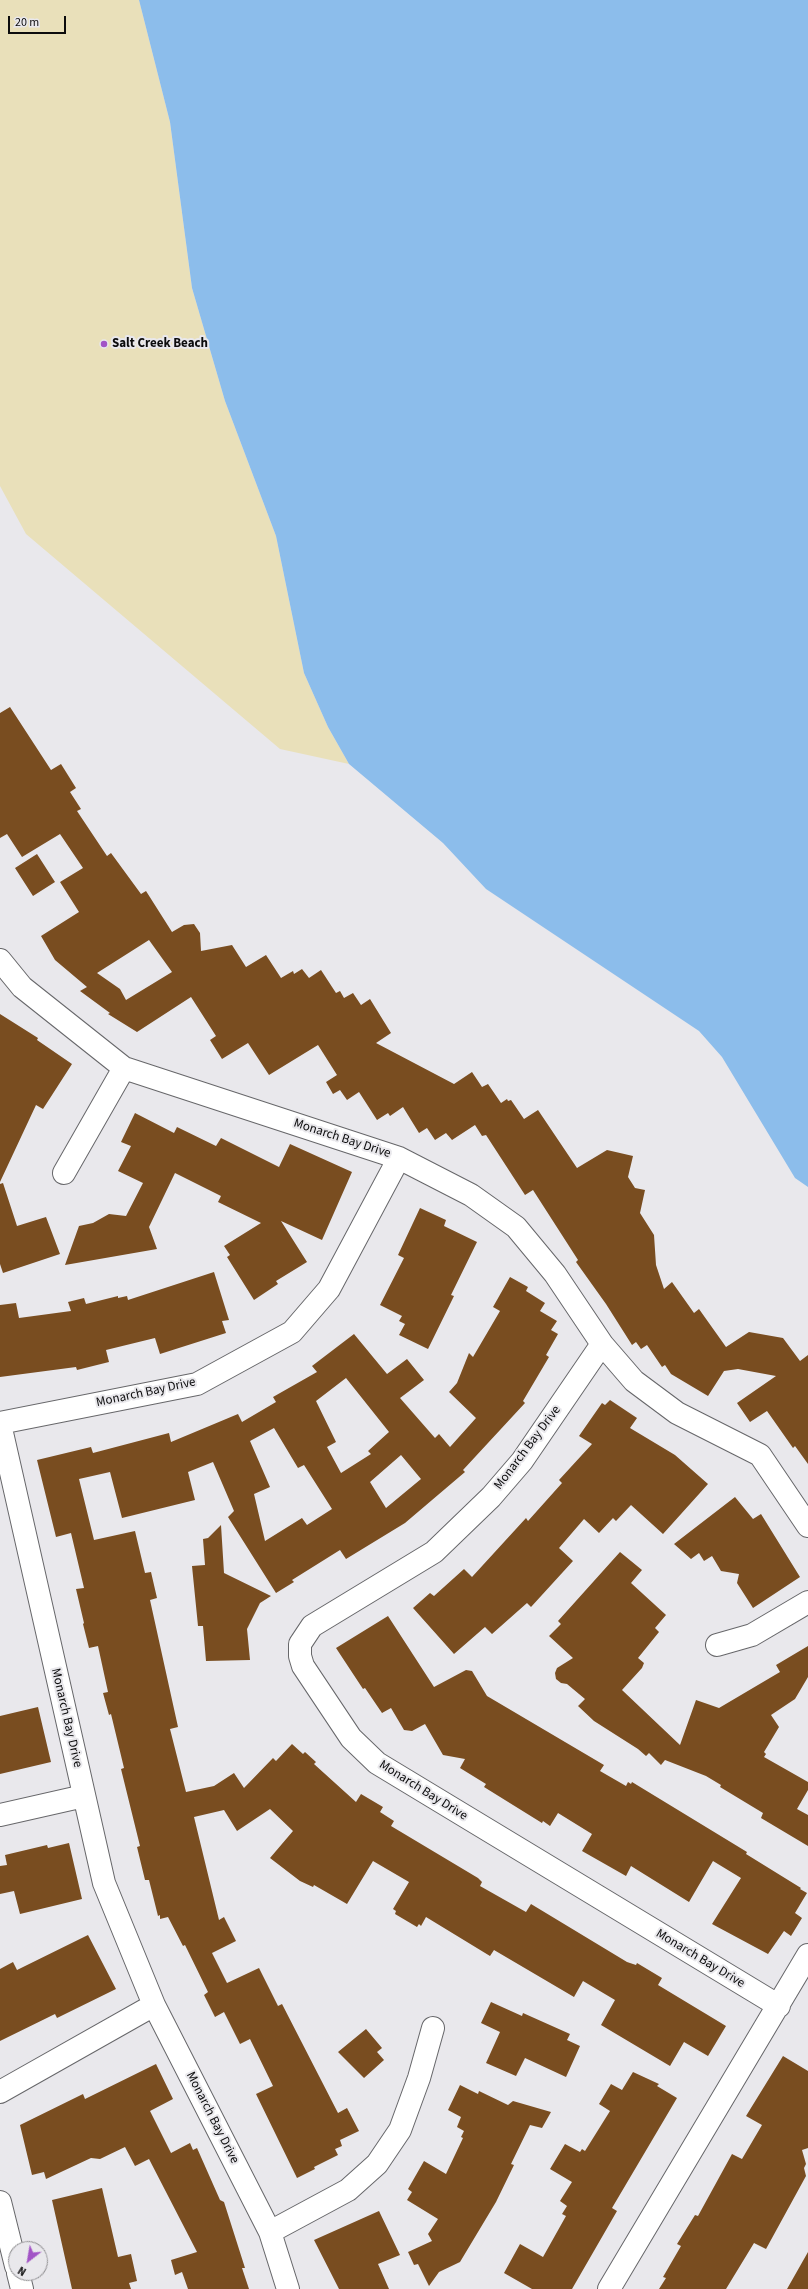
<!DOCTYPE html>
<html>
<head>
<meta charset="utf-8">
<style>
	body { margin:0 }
	#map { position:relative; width:808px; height:2289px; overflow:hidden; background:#e9e8ec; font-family:"Source Sans 3",sans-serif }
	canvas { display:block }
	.north { position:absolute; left:8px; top:2241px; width:40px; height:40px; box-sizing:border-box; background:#e9e8ec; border:1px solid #919093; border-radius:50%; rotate:211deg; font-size:11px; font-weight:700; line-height:16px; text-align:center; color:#0c0c0d }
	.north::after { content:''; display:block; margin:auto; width:14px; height:18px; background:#a254c6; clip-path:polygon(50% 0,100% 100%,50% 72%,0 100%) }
	.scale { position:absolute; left:8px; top:16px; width:58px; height:18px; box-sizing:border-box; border:2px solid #0c0c0d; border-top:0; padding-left:5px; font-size:12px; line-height:14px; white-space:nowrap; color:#0c0c0d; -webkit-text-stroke:3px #e9e8ec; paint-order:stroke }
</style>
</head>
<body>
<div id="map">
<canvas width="808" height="2289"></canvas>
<div class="north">N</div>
<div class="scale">20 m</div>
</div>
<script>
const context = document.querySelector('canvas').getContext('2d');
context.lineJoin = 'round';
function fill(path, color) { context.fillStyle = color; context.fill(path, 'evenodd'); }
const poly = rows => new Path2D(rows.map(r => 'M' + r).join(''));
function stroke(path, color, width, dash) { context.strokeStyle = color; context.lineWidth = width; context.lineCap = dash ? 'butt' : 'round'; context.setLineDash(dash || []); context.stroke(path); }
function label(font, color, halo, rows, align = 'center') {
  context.font = font + ' "Source Sans 3",sans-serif'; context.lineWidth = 4; context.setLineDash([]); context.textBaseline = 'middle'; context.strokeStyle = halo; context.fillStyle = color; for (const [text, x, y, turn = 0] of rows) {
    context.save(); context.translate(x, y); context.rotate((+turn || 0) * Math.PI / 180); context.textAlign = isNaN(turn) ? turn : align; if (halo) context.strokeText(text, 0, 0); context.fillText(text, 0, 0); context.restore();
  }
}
const sand = poly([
	[0,0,139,0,170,122,192,288,225,401,276,536,304,673,328,727,349,764,280,749,26,534,0,486]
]);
const water = poly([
	[139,0,808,0,808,1187,795,1178,722,1057,699,1031,486,889,443,843,349,764,328,727,304,673,276,536,225,401,192,288,170,122]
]);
const building = poly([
	[10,707,51,770,61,764,76,788,70,792,81,809,77,811,107,856,111,853,141,894,146,891,172,932,184,925,194,924,200,933,201,951,232,945,246,967,266,955,281,978,293,971,294,974,302,969,309,978,321,970,336,993,340,991,344,998,353,993,361,1005,370,999,391,1033,376,1043,454,1084,472,1072,482,1087,488,1084,501,1103,507,1099,508,1101,511,1100,524,1119,538,1110,577,1168,607,1150,633,1156,628,1177,635,1188,645,1190,640,1213,654,1235,656,1265,664,1289,672,1282,694,1313,699,1309,726,1347,749,1332,783,1338,800,1361,808,1355,808,1464,795,1446,793,1448,767,1411,750,1422,737,1403,776,1376,738,1369,724,1371,708,1396,671,1374,665,1365,662,1367,647,1345,641,1349,636,1342,632,1345,606,1304,576,1262,578,1260,533,1190,525,1195,486,1135,482,1136,475,1125,452,1140,446,1133,435,1140,427,1128,419,1133,403,1107,390,1116,388,1113,377,1120,359,1092,347,1100,340,1090,333,1094,326,1082,337,1075,318,1045,269,1075,248,1043,222,1059,210,1040,216,1036,191,997,137,1032,108,1014,110,1013,80,991,87,987,55,960,41,936,79,912,60,882,83,868,60,834,22,857,7,834,0,838,0,713],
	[149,940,172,972,126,1000,120,989,97,973],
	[37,854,55,882,33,896,15,868],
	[0,1014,38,1038,37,1040,72,1064,43,1109,36,1105,0,1182],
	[135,1113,174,1133,177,1127,216,1146,221,1138,279,1167,290,1144,352,1172,322,1240,281,1221,307,1262,276,1281,278,1284,254,1300,227,1257,230,1255,224,1246,261,1223,218,1202,221,1196,175,1173,149,1227,157,1249,65,1265,79,1226,93,1223,109,1214,126,1216,143,1183,118,1171,131,1146,121,1142],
	[3,1183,17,1226,46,1217,60,1254,3,1273,0,1264,0,1184],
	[420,1208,446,1220,444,1226,477,1242,451,1295,454,1296,428,1349,399,1335,405,1324,399,1321,402,1316,380,1305,404,1258,398,1255],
	[214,1272,229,1320,222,1321,226,1333,160,1354,155,1338,106,1350,109,1362,77,1370,76,1367,0,1377,0,1305,16,1303,19,1318,71,1311,68,1302,84,1298,86,1304,118,1296,118,1298,127,1296,128,1300],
	[510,1277,528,1287,526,1291,545,1303,540,1311,557,1321,551,1330,558,1334,546,1355,549,1357,523,1401,525,1403,463,1470,465,1472,405,1523,346,1559,340,1550,292,1580,294,1582,276,1593,228,1517,234,1511,213,1462,188,1472,195,1500,122,1518,110,1472,79,1479,94,1540,135,1531,145,1573,151,1572,157,1598,150,1600,178,1727,170,1729,186,1792,214,1786,234,1773,244,1788,273,1758,276,1761,292,1744,303,1754,305,1752,316,1762,314,1764,356,1802,361,1794,383,1807,380,1812,394,1821,391,1826,478,1878,482,1882,480,1886,526,1912,531,1904,627,1962,636,1965,637,1963,662,1978,658,1985,726,2026,708,2056,684,2042,670,2066,601,2025,615,2000,583,1981,574,1997,494,1950,490,1956,426,1917,421,1926,419,1924,417,1927,395,1914,396,1911,393,1909,409,1882,373,1861,347,1904,314,1885,313,1887,300,1881,270,1858,293,1831,270,1809,237,1831,224,1810,194,1817,219,1920,224,1917,236,1941,212,1953,227,1983,259,1968,278,2006,282,2004,338,2113,347,2108,359,2131,340,2140,342,2146,335,2149,338,2155,314,2167,315,2169,297,2178,256,2094,273,2086,250,2039,240,2044,224,2012,215,2017,204,1995,208,1992,185,1945,183,1946,168,1917,160,1919,160,1915,158,1916,149,1880,145,1880,137,1847,140,1846,121,1769,124,1768,111,1714,109,1715,103,1693,108,1692,98,1646,89,1648,83,1624,84,1623,76,1589,84,1588,71,1533,56,1537,37,1460,91,1447,93,1453,169,1433,171,1442,238,1414,242,1422,276,1402,273,1397,317,1372,312,1366,354,1334,387,1374,407,1359,424,1380,400,1398,435,1438,439,1434,450,1447,476,1418,449,1392,457,1383,469,1353,473,1357,500,1311,493,1307],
	[346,1378,389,1432,368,1451,371,1454,341,1473,327,1447,336,1442,316,1401],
	[274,1428,298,1468,304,1465,332,1509,307,1525,302,1518,265,1541,254,1494,270,1487,250,1441],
	[401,1455,421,1479,386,1508,370,1482],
	[610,1400,637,1418,630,1428,675,1455,708,1484,663,1534,631,1505,616,1521,613,1518,599,1533,584,1519,559,1548,573,1561,531,1607,527,1603,492,1634,485,1627,454,1654,413,1608,430,1593,434,1596,464,1569,472,1577,526,1518,528,1521,562,1483,559,1480,592,1444,579,1436,602,1403,605,1405],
	[735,1497,753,1519,761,1514,800,1577,753,1608,737,1583,739,1574,721,1571,712,1556,704,1561,699,1553,691,1559,674,1544],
	[221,1525,224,1573,271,1596,260,1603,247,1629,250,1660,206,1661,203,1626,198,1626,192,1566,205,1565,203,1539,208,1538],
	[620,1552,642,1570,631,1583,666,1615,655,1628,659,1632,638,1658,644,1663,642,1668,622,1690,680,1745,696,1700,719,1708,780,1672,776,1665,808,1646,808,1677,795,1699,771,1715,779,1727,764,1752,766,1754,764,1757,808,1782,808,1790,797,1809,808,1815,808,1846,761,1818,763,1813,720,1787,721,1785,706,1776,665,1760,661,1765,649,1753,646,1756,638,1749,594,1721,578,1706,585,1699,567,1684,561,1683,556,1679,555,1673,557,1668,573,1658,549,1636,561,1624,558,1621],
	[388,1616,434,1687,466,1670,472,1671,487,1696,604,1765,600,1771,626,1786,628,1782,631,1784,632,1782,747,1852,746,1854,801,1888,800,1889,807,1893,795,1913,802,1918,791,1936,784,1931,768,1954,712,1924,741,1878,713,1861,689,1902,631,1866,626,1876,582,1851,592,1834,558,1813,550,1826,543,1821,542,1823,484,1787,486,1784,460,1768,465,1759,443,1755,425,1724,412,1731,404,1730,391,1708,382,1713,365,1688,363,1689,336,1648],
	[38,1707,51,1762,0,1774,0,1716],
	[69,1843,82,1899,20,1914,14,1891,0,1894,0,1866,7,1865,5,1855,47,1845,48,1848],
	[88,1935,116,1989,57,2018,55,2014,0,2041,0,1969,13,1962,17,1970],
	[491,2002,522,2016,523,2013,570,2034,567,2040,580,2046,566,2077,525,2058,516,2076,486,2063,500,2032,481,2023],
	[366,2029,382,2048,377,2052,384,2060,364,2078,338,2052],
	[783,2056,808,2071,808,2148,802,2150,806,2164,804,2168,806,2176,766,2249,754,2243,726,2289,659,2289,666,2278,663,2277,681,2246,677,2244,695,2215,698,2216,732,2154,742,2159,762,2125,746,2116],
	[156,2064,173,2099,150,2111,171,2153,190,2143,193,2150,197,2148,220,2200,224,2202,245,2268,242,2268,249,2289,188,2289,182,2272,175,2275,171,2260,197,2252,149,2159,135,2166,125,2147,100,2159,91,2158,46,2179,44,2172,32,2175,20,2125,83,2094,85,2099],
	[633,2072,659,2084,657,2086,677,2098,612,2208,617,2211,572,2289,532,2289,504,2273,520,2244,543,2257,566,2216,562,2214,567,2206,560,2201,572,2182,550,2169,565,2144,580,2152,582,2149,585,2151,610,2111,599,2104,611,2084,622,2090],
	[460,2085,478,2094,479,2091,508,2105,513,2101,551,2112,542,2128,530,2125,511,2164,514,2165,496,2202,460,2262,439,2272,429,2286,418,2264,414,2265,408,2252,432,2241,428,2234,438,2219,407,2200,412,2192,408,2189,424,2161,446,2174,463,2138,461,2137,464,2131,457,2127,461,2117,448,2110],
	[102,2188,118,2257,131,2254,137,2281,129,2283,131,2289,72,2289,52,2200],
	[379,2211,400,2255,378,2264,389,2289,339,2289,314,2240],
	[808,2252,808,2289,787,2289]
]);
const minor = poly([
	[0,960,22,987,124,1068,399,1158,471,1195,516,1227,555,1274,602,1344,634,1381,677,1413,760,1455,808,1526],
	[64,1173,124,1068],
	[602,1344,522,1461,491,1497,434,1552,312,1626,300,1644,300,1656,303,1666,351,1738,377,1763,779,2006],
	[0,1423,197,1384,292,1332,329,1289,399,1158],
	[0,1424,104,1883,154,2005,270,2232,288,2289],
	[717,1645,752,1635,808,1602],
	[0,1815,84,1796],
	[0,2092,154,2005],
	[0,2202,16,2266],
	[270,2232,348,2190,377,2164,400,2130,419,2078,433,2028],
	[18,2273,22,2289],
	[609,2289,808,1955]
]);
const markers = [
	[104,344,4,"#a254c6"]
];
const poiNames = [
	["Salt Creek Beach",112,344]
];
const streetNames = [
	["Monarch Bay Drive",342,1139,18],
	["Monarch Bay Drive",146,1393,-12],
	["Monarch Bay Drive",528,1448,-53],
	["Monarch Bay Drive",66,1718,77],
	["Monarch Bay Drive",423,1791,32],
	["Monarch Bay Drive",700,1959,31],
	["Monarch Bay Drive",212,2118,63]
];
fill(sand, '#e9e0ba');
fill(water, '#8cbdeb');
fill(building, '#794d20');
stroke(minor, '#67676a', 24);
stroke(minor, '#fff', 22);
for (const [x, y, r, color] of markers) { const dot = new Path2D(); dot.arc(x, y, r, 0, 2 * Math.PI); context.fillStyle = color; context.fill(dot); stroke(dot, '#e9e8ec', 1.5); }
label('bold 13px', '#0c0c0d', '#e9e8ec', poiNames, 'left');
label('13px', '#0c0c0d', '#e9e8ec', streetNames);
</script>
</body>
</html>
